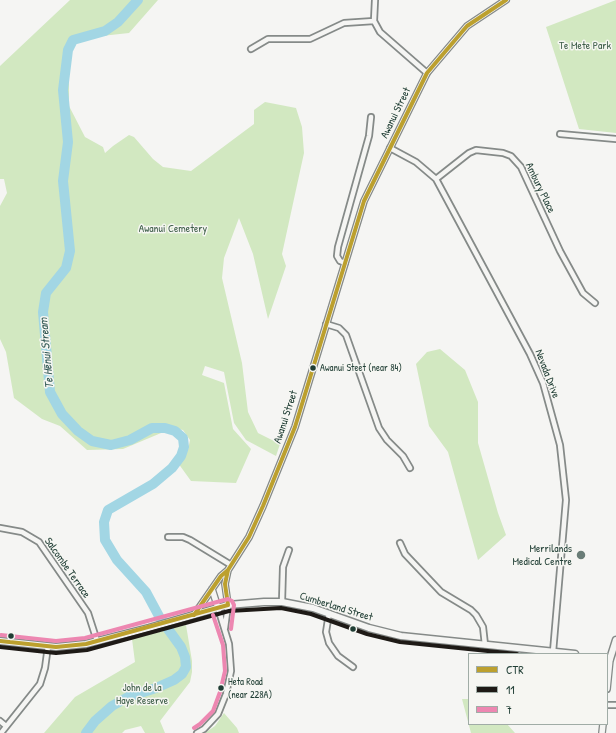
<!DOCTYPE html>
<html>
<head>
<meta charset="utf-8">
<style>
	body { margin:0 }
	#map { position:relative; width:616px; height:733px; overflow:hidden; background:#f5f5f3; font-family:"Patrick Hand",sans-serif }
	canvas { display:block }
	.legend { position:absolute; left:468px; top:653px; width:140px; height:72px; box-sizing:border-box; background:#f6f6f2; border:1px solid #a0aca6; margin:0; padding:5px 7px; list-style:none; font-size:12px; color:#1f3d34 }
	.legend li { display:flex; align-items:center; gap:8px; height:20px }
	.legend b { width:20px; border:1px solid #a0aca6 }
</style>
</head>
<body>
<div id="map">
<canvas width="616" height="733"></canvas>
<ul class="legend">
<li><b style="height:5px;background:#bca02e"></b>CTR</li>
<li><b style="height:5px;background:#1e1a16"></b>11</li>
<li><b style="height:5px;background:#ed87b1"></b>7</li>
</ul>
</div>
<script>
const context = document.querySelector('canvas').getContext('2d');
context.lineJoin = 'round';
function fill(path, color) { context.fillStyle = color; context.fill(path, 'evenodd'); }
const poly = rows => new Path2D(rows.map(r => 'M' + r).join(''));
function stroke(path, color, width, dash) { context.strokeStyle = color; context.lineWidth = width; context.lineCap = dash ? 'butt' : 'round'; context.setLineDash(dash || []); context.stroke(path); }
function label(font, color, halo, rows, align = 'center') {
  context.font = font + ' "Patrick Hand",sans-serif'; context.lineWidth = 3; context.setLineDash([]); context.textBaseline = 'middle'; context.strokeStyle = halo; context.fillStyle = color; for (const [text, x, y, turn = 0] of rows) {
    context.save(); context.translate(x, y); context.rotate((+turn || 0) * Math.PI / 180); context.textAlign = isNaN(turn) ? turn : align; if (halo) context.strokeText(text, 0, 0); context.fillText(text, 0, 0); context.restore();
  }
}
const green = poly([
	[70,0,158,0,129,33,83,38,75,43,69,58,69,106,85,137,103,147,105,153,113,146,129,135,134,137,153,159,163,167,191,171,254,124,254,110,265,102,296,108,302,127,304,153,282,254,286,266,268,319,253,254,239,218,224,258,222,278,242,363,248,412,258,433,280,444,276,456,246,440,234,423,224,372,205,366,202,375,224,383,233,429,251,449,236,483,191,481,178,463,188,450,190,440,183,430,173,428,123,449,87,450,60,426,42,419,14,398,6,352,0,339,0,206,7,193,4,179,0,179,0,66],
	[616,0,616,133,579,129,546,27],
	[440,349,465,370,478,402,478,443,498,513,506,535,478,560,448,452,429,426,416,364,427,352],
	[186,625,192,661,192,672,190,682,160,721,165,733,145,733,141,726,125,730,122,733,44,733,75,697,135,662,132,639],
	[462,699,469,699,469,724,507,724,515,733,471,733],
	[224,713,237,728,239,733,205,733,215,726]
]);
const river = poly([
	[86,733,95,721,112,706,128,697,156,688,174,680,182,674,186,667,185,657,181,647,160,618,146,592,117,560,105,540,104,522,108,510,153,484,172,468,181,456,184,447,183,438,175,431,165,428,152,428,130,440,111,445,92,441,78,431,62,414,50,392,43,312,46,293,66,268,70,251,63,181,68,142,63,90,68,50,73,40,105,31,118,22,138,0]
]);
const minor = poly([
	[375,0,374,21,380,32,427,73],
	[251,49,268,39,310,39,344,23,374,21],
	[560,134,616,139],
	[390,148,416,162,436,179,530,354,543,383,560,445,566,500,553,652],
	[436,179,469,153,476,150,503,153,511,156,521,167,560,251,583,293,595,303],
	[345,263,340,261,337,256,338,247,369,136,371,117],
	[326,324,339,328,346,335,379,428,387,440,403,456,410,468],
	[0,528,22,532,39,542,88,613,97,641],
	[168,537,183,537,190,540,231,565],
	[400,543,405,554,441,592,471,610,476,615,483,627,485,645],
	[282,602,283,567,289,550],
	[329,613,326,632,329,643,338,656,353,667],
	[225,628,228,605],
	[607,705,616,705],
	[0,721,6,726],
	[1,733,40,684,45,668,48,646],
	[197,733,204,729,218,714,226,694,231,671,229,644,218,608]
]);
const tertiary = poly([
	[212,589,218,608],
	[228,605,225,584,228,570],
	[194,615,221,576,228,570,249,537,263,506,295,427,364,201,427,73,467,26,506,0],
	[607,689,610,659],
	[602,733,603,724]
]);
const secondary = poly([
	[0,641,56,647,86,644,149,628,228,605,264,602,282,602,313,608,369,628,401,636,575,654],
	[607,658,610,659,616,640]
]);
const bus1 = poly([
	[194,615,221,576,228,570,249,537,263,506,295,427,364,201,427,73,467,26,506,0],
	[0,641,56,647,86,644,228,605,225,584,228,570]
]);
const bus2 = poly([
	[0,647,56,653,87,650,229,611,281,608,311,614,367,634,400,642,517,654]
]);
const bus3 = poly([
	[1,635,56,641,85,638,228,599,232,601,234,605,231,629],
	[194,728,200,724,213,711,220,692,225,671,223,645,213,615]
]);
const markers = [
	[313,368,3.5,"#1f3d34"],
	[581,555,5,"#6a7d77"],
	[353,629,3.5,"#1f3d34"],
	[11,636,3.5,"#1f3d34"],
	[221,688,3.5,"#1f3d34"]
];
const busNames = [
	["Awanui Steet (near 84)",320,368],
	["Heta Road",228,682],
	["(near 228A)",228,695]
];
const parkNames = [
	["Te Mete Park",585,46],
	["Awanui Cemetery",173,229],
	["John de la",142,688],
	["Haye Reserve",142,701]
];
const streetNames = [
	["Awanui Street",396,113,-64],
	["Ambury Place",540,188,64],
	["Nevada Drive",547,374,69],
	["Awanui Street",286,417,-72],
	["Salcombe Terrace",67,568,55],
	["Cumberland Street",336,607,17]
];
const poiNames = [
	["Merrilands",572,549],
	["Medical Centre",572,562]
];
const waterNames = [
	["Te Hēnui Stream",47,353,-95]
];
fill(green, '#d2e8c1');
stroke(river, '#a2d6e4', 10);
stroke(minor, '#858a88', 8);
stroke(tertiary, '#858a88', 8);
stroke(secondary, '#858a88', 9);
stroke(minor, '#f5f5f3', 4.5);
stroke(tertiary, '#f5f5f3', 5.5);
stroke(secondary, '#f5f5f3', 6);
stroke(bus1, '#bca02e', 4);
stroke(bus2, '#1e1a16', 4);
stroke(bus3, '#ed87b1', 4);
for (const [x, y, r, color] of markers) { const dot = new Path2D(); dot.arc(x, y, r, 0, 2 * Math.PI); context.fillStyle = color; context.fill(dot); stroke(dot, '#f6f6f2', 1.5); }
label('10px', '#1f3d34', '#f6f6f2', busNames, 'left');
label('11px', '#3d5d48', '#f6f6f2', parkNames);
label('11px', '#1f3d34', '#f6f6f2', streetNames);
label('11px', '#1f3d34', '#f6f6f2', poiNames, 'right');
label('italic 12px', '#325956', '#f6f6f2', waterNames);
</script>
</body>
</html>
